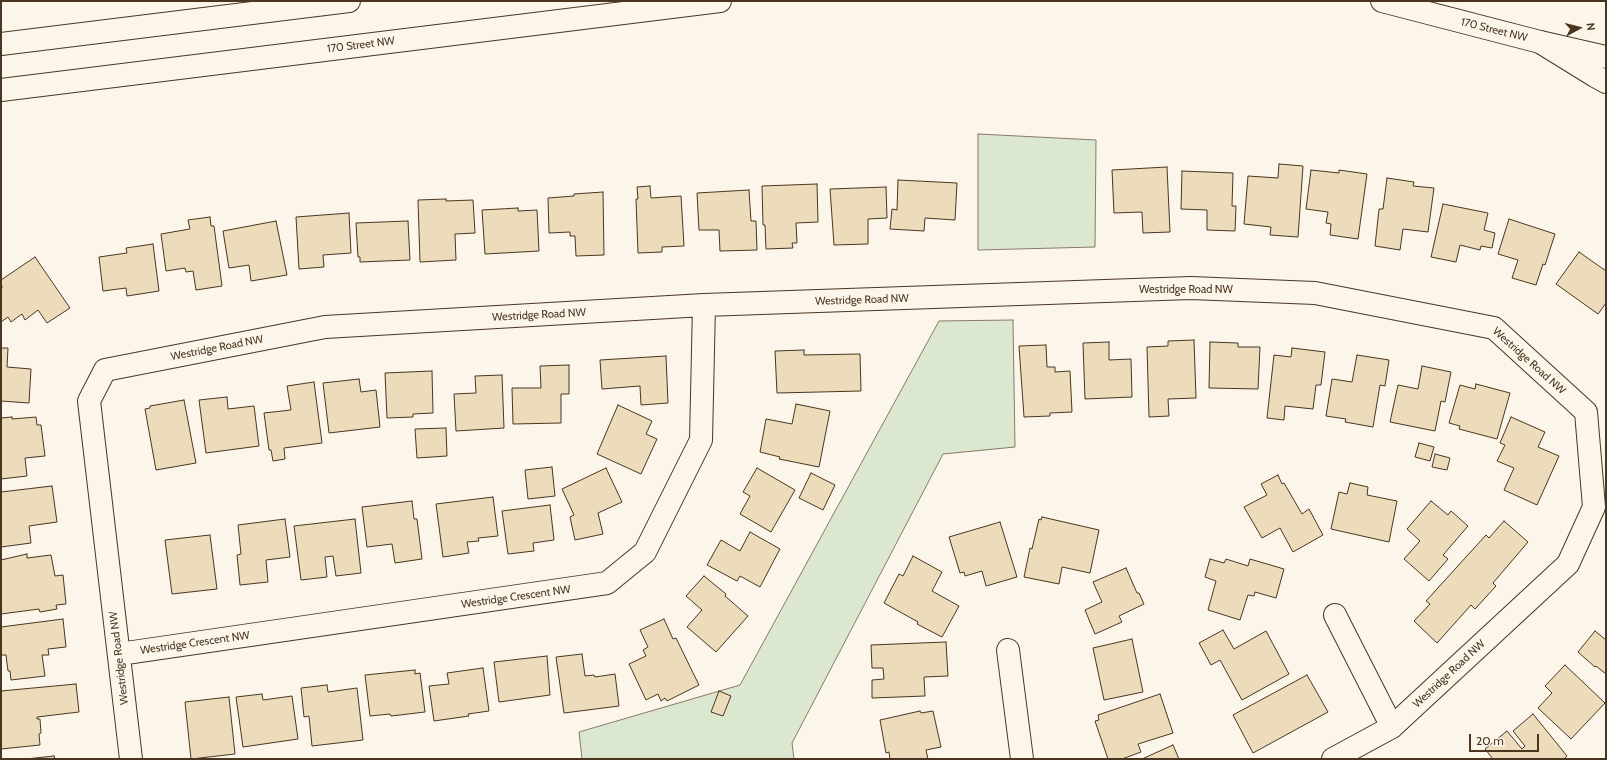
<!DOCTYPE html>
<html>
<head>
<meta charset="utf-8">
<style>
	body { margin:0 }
	#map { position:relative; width:1607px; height:760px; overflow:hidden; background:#fbf6e9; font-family:Cabin,sans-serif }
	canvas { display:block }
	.frame { position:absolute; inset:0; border:2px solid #4a3520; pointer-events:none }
	.north { position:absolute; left:1559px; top:8px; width:40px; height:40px; -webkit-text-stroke:3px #fbf6e9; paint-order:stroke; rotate:83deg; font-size:11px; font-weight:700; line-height:16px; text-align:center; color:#4a3520 }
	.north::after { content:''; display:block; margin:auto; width:14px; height:18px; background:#4a3520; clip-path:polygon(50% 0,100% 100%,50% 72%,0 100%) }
	.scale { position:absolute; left:1469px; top:734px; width:70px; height:18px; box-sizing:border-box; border:2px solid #4a3520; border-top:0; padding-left:5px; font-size:12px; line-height:14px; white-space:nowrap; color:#4a3520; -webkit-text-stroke:3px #fbf6e9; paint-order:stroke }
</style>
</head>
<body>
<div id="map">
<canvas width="1607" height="760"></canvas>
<div class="frame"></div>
<div class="north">N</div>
<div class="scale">20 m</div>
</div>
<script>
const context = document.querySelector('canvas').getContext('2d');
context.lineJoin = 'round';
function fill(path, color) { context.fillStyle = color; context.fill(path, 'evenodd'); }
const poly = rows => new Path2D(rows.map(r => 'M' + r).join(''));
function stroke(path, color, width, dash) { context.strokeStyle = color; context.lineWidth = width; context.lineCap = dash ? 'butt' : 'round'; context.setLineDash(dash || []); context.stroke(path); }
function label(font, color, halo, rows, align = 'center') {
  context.font = font + ' Cabin,sans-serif'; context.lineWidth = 3; context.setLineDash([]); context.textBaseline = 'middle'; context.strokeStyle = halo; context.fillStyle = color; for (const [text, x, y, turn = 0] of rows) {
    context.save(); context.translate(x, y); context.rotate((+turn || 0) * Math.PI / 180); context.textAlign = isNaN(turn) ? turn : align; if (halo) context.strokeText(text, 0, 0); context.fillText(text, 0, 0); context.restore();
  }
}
const green = poly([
	[978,134,1096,140,1095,247,978,250,978,134],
	[1013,320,1015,447,943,454,792,743,794,759,582,759,579,732,740,685,939,321,1013,320]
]);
const building = poly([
	[1279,164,1303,166,1298,237,1270,235,1271,227,1244,224,1248,176,1278,178,1279,164],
	[1167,167,1170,232,1143,233,1142,212,1114,213,1112,170,1167,167],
	[1311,170,1339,173,1339,170,1367,174,1358,239,1330,235,1331,224,1326,223,1328,212,1306,209,1311,170],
	[1182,171,1233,173,1232,206,1236,206,1235,231,1207,230,1207,210,1181,209,1182,171],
	[1387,178,1414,182,1413,186,1434,188,1428,232,1403,229,1400,250,1375,246,1379,209,1383,209,1387,178],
	[898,180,957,183,955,220,925,218,924,231,890,229,892,209,897,210,898,180],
	[817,184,818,222,796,223,797,243,792,243,793,248,766,249,765,225,763,225,762,186,817,184],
	[650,186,651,198,681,196,684,246,662,247,662,252,638,253,636,199,638,199,637,187,650,186],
	[886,187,887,218,868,219,868,244,834,245,830,189,886,187],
	[749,190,751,221,756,221,757,250,720,251,719,230,699,230,697,193,749,190],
	[603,192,604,255,576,256,575,236,570,236,570,232,549,233,548,198,574,196,574,194,603,192],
	[446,199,446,201,473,200,475,233,455,234,456,260,420,262,418,200,446,199],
	[1443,204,1488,213,1484,230,1495,233,1492,248,1481,246,1480,250,1460,245,1456,262,1431,257,1443,204],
	[518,208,518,211,537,210,539,251,485,254,482,210,518,208],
	[349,213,351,253,323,255,324,267,299,269,296,217,349,213],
	[210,217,211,226,214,226,222,286,196,290,193,271,186,272,185,268,166,271,161,234,190,229,188,220,210,217],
	[1509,219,1555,234,1545,265,1543,264,1536,285,1512,278,1518,260,1498,254,1509,219],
	[276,221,287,275,251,281,249,265,229,268,223,231,276,221],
	[408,221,410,260,360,262,360,257,358,257,356,223,408,221],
	[153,244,159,291,127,296,126,288,103,291,99,257,127,253,126,248,153,244],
	[1579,252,1606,271,1606,303,1598,314,1556,284,1579,252],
	[35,257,70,308,47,323,38,310,25,320,22,314,11,322,8,317,1,322,1,288,2,288,1,280,35,257],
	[1194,340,1196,398,1168,399,1169,416,1149,417,1147,347,1168,346,1168,341,1194,340],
	[1109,342,1109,360,1131,359,1132,397,1085,399,1083,343,1109,342],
	[1210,342,1238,343,1238,347,1260,347,1258,389,1209,388,1210,342],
	[1046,345,1047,367,1055,367,1055,372,1070,371,1072,412,1050,413,1050,416,1024,417,1019,346,1046,345],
	[1,348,8,348,7,367,31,369,29,403,1,401,1,348],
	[1292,348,1325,352,1321,385,1316,385,1313,409,1285,406,1284,420,1267,418,1274,355,1291,357,1292,348],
	[804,350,804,355,860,354,861,391,777,393,775,351,804,350],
	[1357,355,1389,360,1385,386,1380,385,1373,427,1345,422,1346,419,1326,416,1332,379,1352,382,1357,355],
	[666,356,668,403,641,405,640,386,602,389,600,360,666,356],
	[569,365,569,394,561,394,561,423,513,424,512,388,541,388,540,366,569,365],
	[1422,366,1451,372,1445,402,1441,401,1435,431,1390,422,1398,385,1418,389,1422,366],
	[432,371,433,413,413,414,413,417,387,418,385,373,432,371],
	[502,375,504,428,456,431,454,394,476,393,475,376,502,375],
	[359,379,361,392,376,390,380,427,329,433,323,383,359,379],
	[314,382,322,443,284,448,285,459,273,461,271,450,269,450,264,413,291,410,287,386,314,382],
	[1476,384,1510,393,1497,439,1459,429,1460,426,1449,423,1460,385,1475,389,1476,384],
	[227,397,228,409,254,406,259,446,206,453,199,400,227,397],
	[184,400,196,463,156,470,145,409,150,408,150,406,184,400],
	[796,404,830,411,819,467,779,459,780,457,760,452,766,419,792,424,796,404],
	[618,405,652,421,646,434,657,439,641,474,597,454,618,405],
	[12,417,12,419,36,417,37,425,41,425,45,456,25,458,27,476,1,479,1,418,12,417],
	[1511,417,1545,432,1538,447,1559,456,1537,505,1504,490,1514,468,1497,461,1505,445,1500,443,1511,417],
	[446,428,447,456,417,458,415,429,446,428],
	[1419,443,1434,447,1430,461,1415,457,1419,443],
	[1435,454,1450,458,1447,470,1432,467,1435,454],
	[552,467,555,496,528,499,525,470,552,467],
	[606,468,622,502,598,513,603,534,575,540,570,517,574,515,562,489,606,468],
	[757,468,795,490,771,532,740,514,750,496,743,492,757,468],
	[811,473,835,485,823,510,799,498,811,473],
	[1278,475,1282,484,1284,483,1302,514,1309,509,1323,535,1293,552,1280,528,1262,538,1244,507,1267,495,1261,484,1278,475],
	[1350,483,1368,487,1367,495,1397,501,1389,542,1331,529,1339,492,1347,494,1350,483],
	[52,486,57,522,29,526,31,543,1,547,1,492,52,486],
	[493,497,498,536,478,538,479,541,467,542,469,553,443,557,436,504,493,497],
	[412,501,414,519,417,519,422,559,395,563,392,544,367,547,362,507,412,501],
	[1431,501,1448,515,1451,511,1468,526,1443,555,1448,559,1429,581,1404,559,1420,541,1407,529,1431,501],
	[550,505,554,540,533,543,534,551,508,554,502,511,550,505],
	[1042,517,1099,530,1090,573,1062,567,1059,584,1024,577,1030,548,1032,549,1039,519,1041,520,1042,517],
	[285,519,290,557,266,560,268,582,240,585,237,555,241,554,238,525,285,519],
	[355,519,361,573,336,576,333,556,325,557,327,577,301,580,294,526,355,519],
	[1504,521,1528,542,1493,583,1496,586,1475,609,1471,605,1437,643,1414,621,1430,604,1426,601,1486,535,1489,538,1504,521],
	[1000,522,1017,577,986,586,982,571,965,576,964,572,960,573,949,537,1000,522],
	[750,532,780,549,760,587,740,576,737,581,707,565,721,540,740,551,750,532],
	[210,535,217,589,172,594,165,540,210,535],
	[27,554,27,558,51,555,55,576,63,575,66,604,56,605,57,609,40,612,39,609,1,614,1,560,27,554],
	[913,556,942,572,932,591,959,606,942,637,917,624,918,622,884,603,899,574,903,576,913,556],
	[1210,559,1224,563,1226,559,1248,566,1250,559,1284,569,1276,598,1255,592,1254,596,1248,595,1240,620,1208,610,1216,581,1205,577,1210,559],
	[1126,568,1137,593,1139,593,1144,604,1119,616,1122,622,1095,634,1085,610,1102,602,1093,582,1126,568],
	[704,576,726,594,725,596,748,616,716,652,687,627,702,610,686,596,704,576],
	[63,619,66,647,48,649,49,655,42,655,45,676,11,680,10,671,8,671,6,655,1,655,1,627,63,619],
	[664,619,673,639,676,638,699,685,667,701,665,698,661,701,658,694,646,700,629,664,646,656,643,650,648,647,640,630,664,619],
	[1223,630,1234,649,1266,631,1289,674,1242,700,1220,660,1211,665,1199,643,1223,630],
	[1595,631,1606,640,1606,674,1596,666,1595,667,1578,652,1595,631],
	[1132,639,1143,692,1104,700,1093,648,1132,639],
	[946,642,948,676,924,677,925,696,872,698,872,680,884,679,883,668,872,668,871,645,946,642],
	[582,654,585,676,594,675,595,677,615,674,619,706,564,713,556,657,582,654],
	[547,656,550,695,499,702,494,662,547,656],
	[1565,665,1605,703,1571,739,1538,708,1552,693,1545,686,1565,665],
	[483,668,489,711,468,714,469,716,434,721,429,686,449,684,447,673,483,668],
	[415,670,415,674,420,673,425,712,391,716,390,714,370,716,365,675,415,670],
	[1307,675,1328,712,1253,753,1233,715,1307,675],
	[76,684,79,712,37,717,37,719,40,719,41,733,39,734,40,745,1,749,1,691,76,684],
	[327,685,328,692,357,688,363,740,312,746,309,716,304,717,301,688,327,685],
	[719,691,731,696,723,716,711,712,719,691],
	[262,694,263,700,292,696,298,739,243,747,236,697,262,694],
	[1160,694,1173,733,1138,744,1141,752,1122,759,1108,759,1095,721,1099,720,1098,715,1160,694],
	[229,697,235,754,191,759,185,702,229,697],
	[920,711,921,713,933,711,941,747,926,750,928,759,890,759,889,752,886,753,880,720,920,711],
	[1533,714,1567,756,1564,759,1493,759,1485,749,1507,731,1522,749,1525,746,1513,731,1533,714],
	[1173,745,1179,759,1142,759,1173,745],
	[54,756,55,759,26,759,54,756]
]);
const minor = poly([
	[1335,615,1392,727],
	[1008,650,1022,759],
	[119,654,607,583,645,552,701,440,704,305],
	[131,759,89,401,105,370,325,327,704,305,1191,288,1315,293,1494,328,1586,412,1594,507,1568,564,1392,727,1333,759]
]);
const major = poly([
	[1382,1,1540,42,1606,57],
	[1,44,349,1],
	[1,90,720,1]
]);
const highway = poly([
	[1540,42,1595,76,1606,82]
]);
const streetNames = [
	["170 Street NW",1494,30,14],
	["170 Street NW",361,45,-7],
	["Westridge Road NW",1186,290],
	["Westridge Road NW",862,300,-2],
	["Westridge Road NW",539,315,-3],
	["Westridge Road NW",217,348,-11],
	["Westridge Road NW",1529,361,42],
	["Westridge Crescent NW",516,597,-8],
	["Westridge Crescent NW",195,643,-8],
	["Westridge Road NW",119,658,-97],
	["Westridge Road NW",1449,674,-43]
];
fill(green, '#dce7d0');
stroke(green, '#887966', 1);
fill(building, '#ecdcbc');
stroke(building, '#4a3520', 1);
stroke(minor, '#4a3520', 24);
stroke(major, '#4a3520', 24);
stroke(highway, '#4a3520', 24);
stroke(minor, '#fbf6e9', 22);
stroke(major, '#fbf6e9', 22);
stroke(highway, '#fbf6e9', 22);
label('11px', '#4a3520', '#fbf6e9', streetNames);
</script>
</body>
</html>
